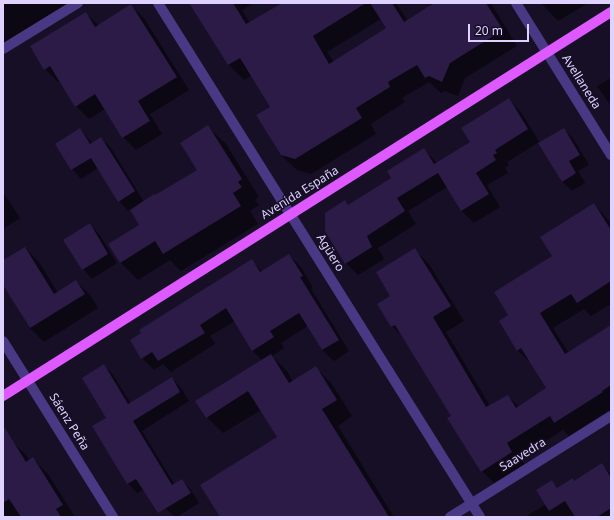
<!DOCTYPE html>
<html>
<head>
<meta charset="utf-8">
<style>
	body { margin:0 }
	#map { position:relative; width:614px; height:520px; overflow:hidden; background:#160f25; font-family:"Noto Sans",sans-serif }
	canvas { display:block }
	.frame { position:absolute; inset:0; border:4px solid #dfd2ff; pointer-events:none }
	.scale { position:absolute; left:468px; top:24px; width:61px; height:18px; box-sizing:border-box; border:2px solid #dfd2ff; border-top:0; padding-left:5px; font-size:12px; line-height:14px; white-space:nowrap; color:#dfd2ff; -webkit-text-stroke:3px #160f25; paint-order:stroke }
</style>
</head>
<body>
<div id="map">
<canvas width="614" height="520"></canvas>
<div class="frame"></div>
<div class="scale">20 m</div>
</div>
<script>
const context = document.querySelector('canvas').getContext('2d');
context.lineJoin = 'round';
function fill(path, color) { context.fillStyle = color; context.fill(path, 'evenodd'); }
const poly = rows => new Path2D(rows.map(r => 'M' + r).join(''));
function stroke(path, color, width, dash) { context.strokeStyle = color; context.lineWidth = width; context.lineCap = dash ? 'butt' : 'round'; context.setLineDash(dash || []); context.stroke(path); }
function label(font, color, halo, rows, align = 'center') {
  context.font = font + ' "Noto Sans",sans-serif'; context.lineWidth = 3; context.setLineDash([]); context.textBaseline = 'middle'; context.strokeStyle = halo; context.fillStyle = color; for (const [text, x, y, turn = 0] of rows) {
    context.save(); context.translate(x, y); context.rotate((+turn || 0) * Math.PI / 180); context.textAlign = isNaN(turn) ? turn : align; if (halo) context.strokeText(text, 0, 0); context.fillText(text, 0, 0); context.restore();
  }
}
const shadow = poly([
	[3,3,80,3,3,44],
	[190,3,254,3,242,10,250,23,284,3,396,3,408,21,431,6,429,3,491,3,517,46,465,78,458,96,445,91,441,93,429,82,402,98,405,102,371,124,376,134,311,174,297,170,281,155,271,107,252,75,244,80,228,64],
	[381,19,388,29,334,62,327,52],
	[541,3,588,3,558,21],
	[131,6,144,18,189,90,150,114,162,134,136,150,123,137,105,109,89,119,76,106,60,80,58,82,45,69,86,13,99,26],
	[611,78,611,106,597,86],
	[508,99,521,112,540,143,563,129,573,138,589,165,578,171,585,183,572,191,563,182,539,142,507,162,509,165,505,168,508,173,487,185,500,207,474,223,462,211,447,187,408,211,416,224,378,248,384,259,358,275,346,263,345,202,349,206,392,178,424,150,437,163,471,142],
	[208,127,226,144,259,197,255,200,259,205,250,211,258,224,181,271,170,260,138,280,121,263,109,244,140,225,130,209,128,211,119,201,98,168,81,179,72,169,80,129,92,143,101,138,111,148,144,202,199,170],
	[3,193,7,198,20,218,3,229],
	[594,204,611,223,611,304,591,316,584,309,553,328,569,353,611,326,611,409,569,436,563,430,520,457,526,467,496,485,482,471,452,417,404,338,392,326,392,296,415,250,429,264,464,321,446,332,490,406,508,396,519,407,547,389,532,364,517,350,510,316,553,256],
	[90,224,99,234,117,263,92,279,83,269],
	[25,248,39,262,58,293,76,281,90,295,98,308,44,342,30,328,3,283,3,262],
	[289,255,301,267,313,288,311,289,349,351,334,361,322,350,308,326,281,343,284,348,272,356,287,371,293,382,316,368,332,384,352,416,338,426,394,517,222,517,278,438,261,410,223,433,207,417,262,360,252,350,235,321,210,336,215,344,171,372,163,364,154,370,142,358,252,261,263,272],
	[104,365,113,375,131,404,172,378,181,388,189,401,142,431,175,485,182,480,191,490,199,503,177,517,175,517,144,489,137,493,128,483,107,418],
	[11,440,26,455,30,461,33,459,48,474,75,517,3,517,3,445],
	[602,465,611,474,611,517,525,517,546,504,552,481,558,488,573,479,575,482]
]);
const building = poly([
	[189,3,233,3,246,24,282,3,366,3,313,36,329,64,386,28,370,3,392,3,404,22,434,3,486,3,503,30,450,63,442,82,429,76,425,78,417,65,388,82,390,87,356,108,362,118,295,159,281,155,256,115,270,107,240,58,228,65],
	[131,4,177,77,138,101,150,121,122,138,95,94,75,107,50,66,44,70,30,46,86,12,95,27],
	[509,98,528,129,495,150,497,153,493,155,496,160,476,173,489,194,461,211,438,173,397,198,405,211,367,236,372,247,345,264,325,231,325,213,345,200,348,205,391,178,387,171,424,148,434,164,470,142,461,128],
	[208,125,242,179,238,182,242,187,233,193,241,206,163,254,155,241,120,263,108,244,139,225,130,210,154,194,155,195,197,170,180,143],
	[80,128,90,144,101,137,135,191,118,202,91,158,71,170,55,144],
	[564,128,580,155,569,161,576,173,562,182,538,143],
	[594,203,611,230,611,281,577,303,571,294,540,313,565,354,611,325,611,385,602,391,603,392,554,423,550,416,507,443,512,452,481,472,447,418,451,416,395,325,391,327,377,304,390,296,376,272,415,248,451,306,433,317,486,407,508,395,516,408,546,388,521,348,517,351,499,321,508,315,494,292,552,256,540,237],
	[90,223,108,254,82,270,63,240],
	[25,247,54,294,76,280,85,294,30,328,3,285,3,260],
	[289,254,303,276,300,277,339,340,322,350,299,313,270,331,274,337,252,351,226,308,200,325,205,333,158,361,152,352,141,359,130,340,141,333,139,330,252,259,260,272],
	[271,354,289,383,316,366,337,400,322,409,389,517,220,517,200,485,277,437,248,391,206,418,195,401],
	[104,364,128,404,172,377,180,392,133,421,172,485,182,479,191,493,158,513,136,479,127,484,92,426,106,418,82,378],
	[3,425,26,462,33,457,63,505,56,509,61,517,21,517,9,499,3,503],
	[602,463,611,478,611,508,597,517,575,517,565,501,549,511,536,490,552,480,557,488,573,478,574,481]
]);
const minor = poly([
	[158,3,480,517],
	[516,3,611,155],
	[3,49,78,3],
	[3,341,113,517],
	[450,517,611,416]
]);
const major = poly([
	[3,396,611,12]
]);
const streetNames = [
	["Avellaneda",581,82,58],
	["Avenida España",300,193,-32],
	["Agüero",330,253,58],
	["Sáenz Peña",69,422,58],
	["Saavedra",523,455,-32]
];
fill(shadow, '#0007');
fill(building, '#2b1b46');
stroke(minor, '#493984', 10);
stroke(major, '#de59ff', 10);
label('12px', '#dfd2ff', '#160f25', streetNames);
</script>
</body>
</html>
